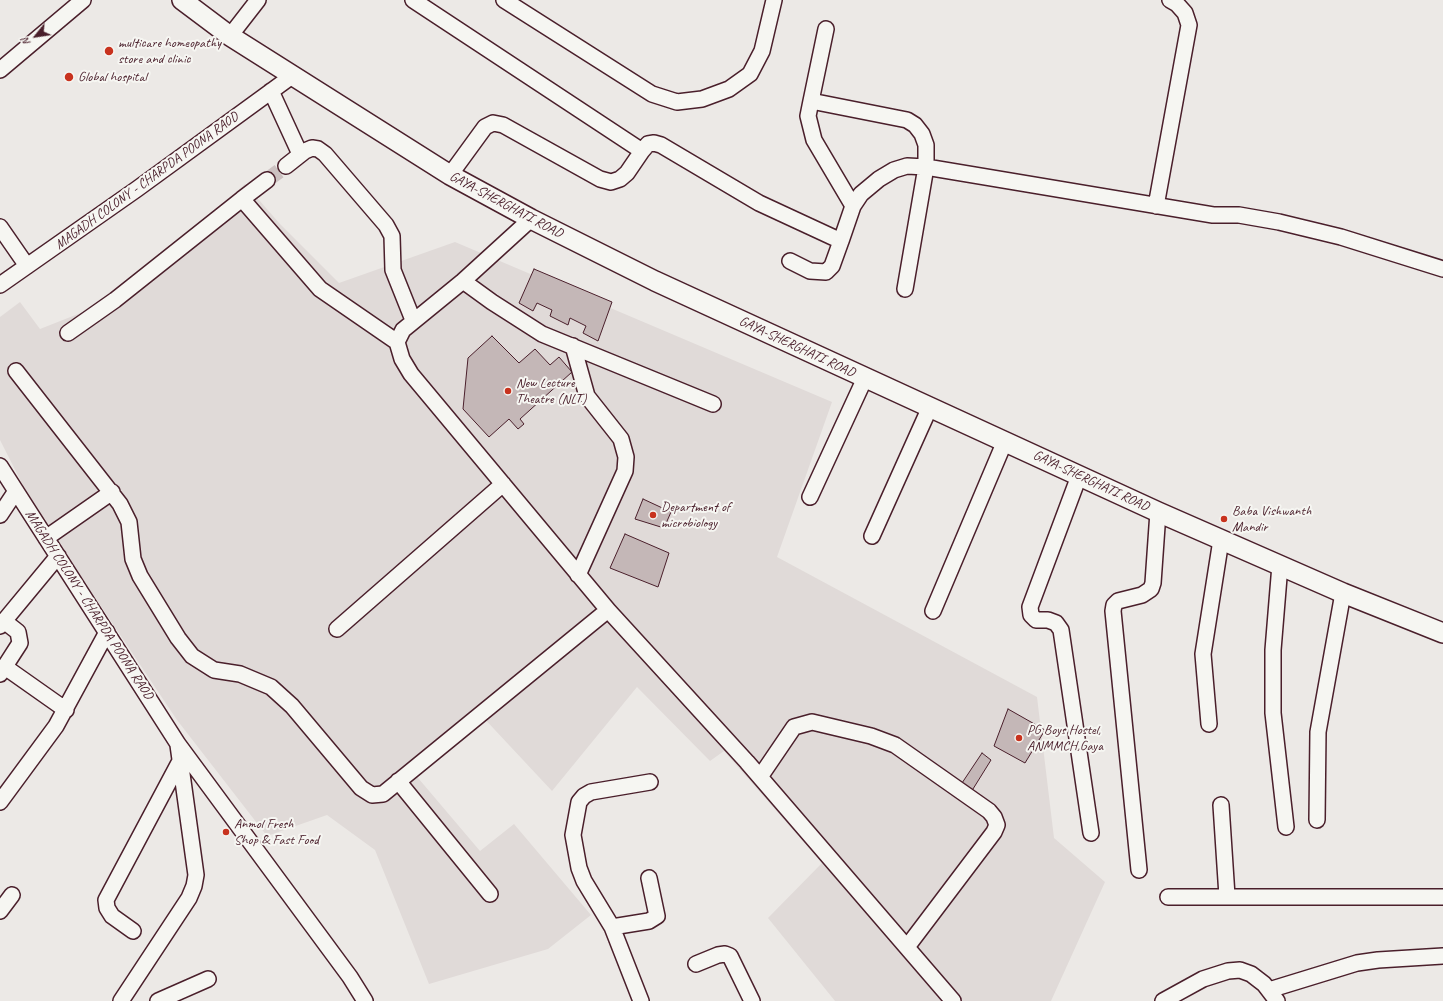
<!DOCTYPE html>
<html>
<head>
<meta charset="utf-8">
<style>
	body { margin:0 }
	#map { position:relative; width:1443px; height:1001px; overflow:hidden; background:#ece9e6; font-family:Caveat,sans-serif }
	canvas { display:block }
	.north { position:absolute; left:16px; top:16px; width:40px; height:40px; -webkit-text-stroke:3px #f6f6f2; paint-order:stroke; rotate:240deg; font-size:11px; font-weight:700; line-height:16px; text-align:center; color:#4a1f2b }
	.north::after { content:''; display:block; margin:auto; width:14px; height:18px; background:#4a1f2b; clip-path:polygon(50% 0,100% 100%,50% 72%,0 100%) }
</style>
</head>
<body>
<div id="map">
<canvas width="1443" height="1001"></canvas>
<div class="north">N</div>
</div>
<script>
const context = document.querySelector('canvas').getContext('2d');
context.lineJoin = 'round';
function fill(path, color) { context.fillStyle = color; context.fill(path, 'evenodd'); }
const poly = rows => new Path2D(rows.map(r => 'M' + r).join(''));
function stroke(path, color, width, dash) { context.strokeStyle = color; context.lineWidth = width; context.lineCap = dash ? 'butt' : 'round'; context.setLineDash(dash || []); context.stroke(path); }
function label(font, color, halo, rows, align = 'center') {
  context.font = font + ' Caveat,sans-serif'; context.lineWidth = 4; context.setLineDash([]); context.textBaseline = 'middle'; context.strokeStyle = halo; context.fillStyle = color; for (const [text, x, y, turn = 0] of rows) {
    context.save(); context.translate(x, y); context.rotate((+turn || 0) * Math.PI / 180); context.textAlign = isNaN(turn) ? turn : align; if (halo) context.strokeText(text, 0, 0); context.fillText(text, 0, 0); context.restore();
  }
}
const built = poly([
	[245,184,280,224,339,283,455,242,832,402,777,557,1037,697,1054,838,1105,882,1051,1001,835,1001,768,918,822,863,724,751,710,761,637,687,552,791,480,714,413,772,480,851,514,824,591,915,548,949,429,984,375,850,327,815,267,836,177,720,32,503,0,440,0,317,20,302,40,329,111,301,159,261]
]);
const building = poly([
	[534,269,612,302,598,341,583,333,586,326,570,318,568,325,550,316,552,310,537,303,533,311,519,303,534,269],
	[492,336,519,363,535,349,550,365,559,357,572,372,520,419,524,424,518,429,509,419,489,437,463,409,468,358,492,336],
	[643,499,671,512,664,528,635,519,643,499],
	[625,534,669,553,658,587,610,568,625,534],
	[1008,709,1045,730,1025,763,994,746,1008,709],
	[982,753,991,760,968,797,958,789,982,753]
]);
const minorTunnel = poly([
	[267,180,286,166]
]);
const minor = poly([
	[413,0,642,151,648,144,654,143,661,145,759,203,841,241,853,206,861,194,879,179,894,170,907,166,926,167,1213,215,1239,215,1279,222,1341,237,1443,269],
	[504,0,652,94,677,102,702,99,729,89,750,74,762,51,774,0],
	[826,29,811,101,907,120,915,125,922,134,926,145,926,167,905,289],
	[230,36,258,0],
	[0,70,83,0],
	[271,91,300,154],
	[811,101,808,116,814,140,853,206],
	[286,166,305,151,312,148,318,149,325,154,386,225,392,236,393,270,413,320],
	[450,175,485,127,493,123,503,125,600,179,611,182,620,179,627,173,642,151],
	[242,199,267,180],
	[1156,206,1189,25,1185,13,1177,4,1170,0],
	[531,219,463,281,403,330,397,342,402,359,411,374,608,610,747,762,953,1001],
	[0,227,27,266],
	[790,261,810,271,826,272,832,266,841,241],
	[463,281,492,302,542,334,713,404],
	[0,285,137,189,292,76],
	[68,333,115,300,242,199,320,289,397,342],
	[573,346,587,396,621,439,626,457,625,471,578,575],
	[16,371,120,504,129,522,133,559,140,576,178,638,192,656,214,670,240,674,271,687,292,706,361,788,372,795,383,794,608,610],
	[0,466,178,744,350,977,365,1001],
	[1079,476,1030,607,1031,615,1036,620,1048,620,1056,623,1061,630,1091,833],
	[810,497,865,378],
	[0,515,16,491],
	[872,536,930,407],
	[46,538,112,492],
	[1280,565,1273,650,1273,713,1286,827],
	[933,611,1005,441],
	[0,626,58,556],
	[337,629,503,484],
	[5,667,66,710],
	[0,674,20,643,18,632,4,621],
	[1209,724,1203,654,1221,540],
	[760,777,794,727,812,722,871,736,895,745,989,811,994,817,997,825,994,832,907,947],
	[398,781,490,894],
	[0,802,56,726,107,632],
	[1221,805,1227,896],
	[1317,820,1318,732,1343,593],
	[1139,870,1113,611,1114,605,1118,601,1142,595,1151,589,1153,583,1158,512],
	[1168,897,1443,897],
	[0,911,12,895],
	[612,927,649,921,657,916,649,878],
	[133,931,112,916,107,908,106,900,180,761],
	[696,964,718,955,725,954,730,956,752,1001],
	[1269,990,1357,963,1378,960,1443,956],
	[121,1001,189,898,194,886,196,875,178,745],
	[158,1001,208,979],
	[641,1001,612,927,584,881,579,868,573,835,579,802,584,796,591,792,650,782],
	[1163,1001,1203,979,1228,971,1240,970,1251,974,1264,984,1277,1001]
]);
const major = poly([
	[182,0,230,36,450,175,531,219,655,281,1158,512,1343,593,1443,633]
]);
const markers = [
	[109,51,5,"#c8321e"],
	[69,77,5,"#c8321e"],
	[508,391,4,"#c8321e"],
	[653,515,4,"#c8321e"],
	[1224,519,4,"#c8321e"],
	[1019,738,4,"#c8321e"],
	[226,832,4,"#c8321e"]
];
const poiNames = [
	["multicare homeopathy",118,43],
	["store and clinic",118,59],
	["Global hospital",78,77],
	["New Lecture",516,383],
	["Theatre (NLT)",516,399],
	["Department of",661,507],
	["microbiology",661,523],
	["Baba Vishwanth",1232,511],
	["Mandir",1232,527],
	["PG Boys Hostel,",1027,730],
	["ANMMCH,Gaya",1027,746],
	["Anmol Fresh",234,824],
	["Shop & Fast Food",234,840]
];
const streetNames = [
	["MAGADH COLONY - CHARPDA POONA RAOD",147,181,-36],
	["GAYA-SHERGHATI ROAD",506,205,28],
	["GAYA-SHERGHATI ROAD",797,347,25],
	["GAYA-SHERGHATI ROAD",1091,481,25],
	["MAGADH COLONY - CHARPDA POONA RAOD",89,605,57]
];
fill(built, '#e0dad8');
fill(building, '#c4b7b7');
stroke(building, '#4a1f2b', 1);
stroke(minorTunnel, '#ccc1c1', 15, [15, 8]);
stroke(minor, '#4a1f2b', 18);
stroke(major, '#4a1f2b', 22);
stroke(minor, '#f6f6f2', 15);
stroke(major, '#f6f6f2', 19);
for (const [x, y, r, color] of markers) { const dot = new Path2D(); dot.arc(x, y, r, 0, 2 * Math.PI); context.fillStyle = color; context.fill(dot); stroke(dot, '#f6f6f2', 1.5); }
label('14px', '#4a1f2b', '#f6f6f2', poiNames, 'left');
label('14px', '#4a1f2b', '#f6f6f2', streetNames);
</script>
</body>
</html>
